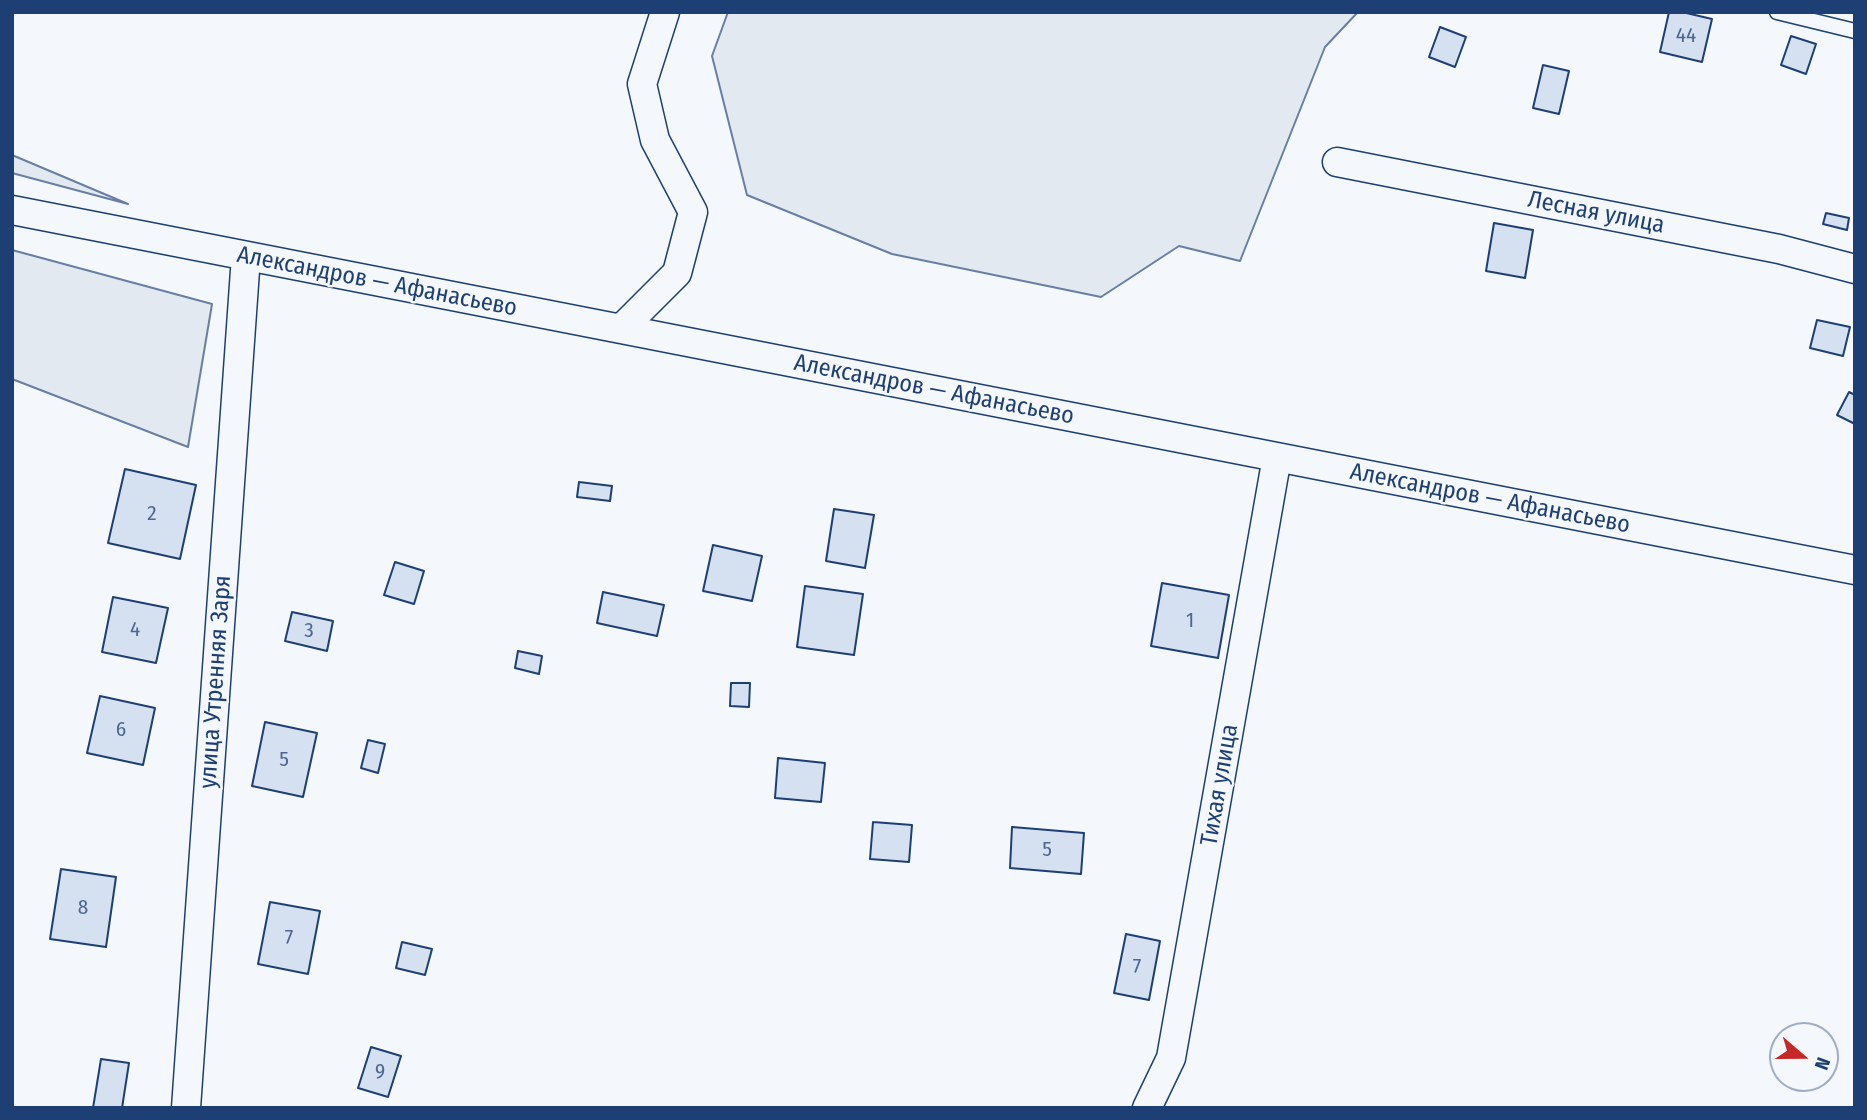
<!DOCTYPE html>
<html>
<head>
<meta charset="utf-8">
<style>
	body { margin:0 }
	#map { position:relative; width:1867px; height:1120px; overflow:hidden; background:#f4f7fb; font-family:"Fira Sans Condensed",sans-serif }
	canvas { display:block }
	.frame { position:absolute; inset:0; border:14px solid #1d3f73; pointer-events:none }
	.north { position:absolute; left:1769px; top:1022px; width:70px; height:70px; box-sizing:border-box; background:#f4f7fb; border:2px solid #9eadc5; border-radius:50%; rotate:110deg; font-size:19px; font-weight:700; line-height:28px; text-align:center; color:#1d3f73 }
	.north::after { content:''; display:block; margin:auto; width:24px; height:32px; background:#c62828; clip-path:polygon(50% 0,100% 100%,50% 72%,0 100%) }
</style>
</head>
<body>
<div id="map">
<canvas width="1867" height="1120"></canvas>
<div class="frame"></div>
<div class="north">N</div>
</div>
<script>
const context = document.querySelector('canvas').getContext('2d');
context.lineJoin = 'round';
function fill(path, color) { context.fillStyle = color; context.fill(path, 'evenodd'); }
const poly = rows => new Path2D(rows.map(r => 'M' + r).join(''));
function stroke(path, color, width, dash) { context.strokeStyle = color; context.lineWidth = width; context.lineCap = dash ? 'butt' : 'round'; context.setLineDash(dash || []); context.stroke(path); }
function label(font, color, halo, rows, align = 'center') {
  context.font = font + ' "Fira Sans Condensed",sans-serif'; context.lineWidth = 5; context.setLineDash([]); context.textBaseline = 'middle'; context.strokeStyle = halo; context.fillStyle = color; for (const [text, x, y, turn = 0] of rows) {
    context.save(); context.translate(x, y); context.rotate((+turn || 0) * Math.PI / 180); context.textAlign = isNaN(turn) ? turn : align; if (halo) context.strokeText(text, 0, 0); context.fillText(text, 0, 0); context.restore();
  }
}
const green = poly([
	[728,12,1358,12,1325,47,1240,261,1179,246,1101,297,892,254,747,195,712,56,728,12],
	[12,155,128,204,12,173,12,155],
	[12,250,212,304,188,447,12,379,12,250]
]);
const building = poly([
	[1669,12,1682,12,1712,19,1702,62,1660,52,1669,12],
	[1440,27,1466,37,1455,67,1429,57,1440,27],
	[1791,36,1816,44,1806,74,1781,65,1791,36],
	[1543,65,1569,71,1559,114,1533,108,1543,65],
	[1826,213,1849,218,1847,230,1823,224,1826,213],
	[1494,223,1533,230,1525,278,1486,271,1494,223],
	[1817,320,1850,327,1843,356,1810,348,1817,320],
	[1849,392,1855,395,1855,424,1837,415,1849,392],
	[125,469,196,485,180,559,108,543,125,469],
	[579,482,612,486,610,501,577,497,579,482],
	[834,509,874,515,865,568,826,561,834,509],
	[713,545,762,556,752,601,703,591,713,545],
	[395,562,424,571,414,604,384,595,395,562],
	[1162,583,1229,595,1218,658,1151,646,1162,583],
	[805,586,863,594,854,655,797,647,805,586],
	[603,592,664,605,657,636,597,623,603,592],
	[113,597,168,608,156,663,102,652,113,597],
	[292,612,333,621,327,651,285,641,292,612],
	[518,651,542,656,539,674,515,668,518,651],
	[731,683,750,683,749,707,730,706,731,683],
	[100,696,155,708,143,765,87,753,100,696],
	[265,722,317,733,303,797,252,786,265,722],
	[368,740,385,744,378,773,361,768,368,740],
	[778,758,825,763,821,802,775,798,778,758],
	[873,822,912,825,909,862,870,859,873,822],
	[1012,827,1084,833,1081,874,1010,868,1012,827],
	[61,869,116,877,106,947,50,939,61,869],
	[270,902,320,911,308,974,258,964,270,902],
	[1126,934,1160,941,1149,1000,1114,993,1126,934],
	[402,942,432,949,425,975,396,968,402,942],
	[371,1047,401,1056,388,1097,358,1088,371,1047],
	[101,1059,129,1063,122,1108,93,1108,101,1059]
]);
const lane = poly([
	[1777,12,1855,31]
]);
const street = poly([
	[1337,162,1779,249,1855,269],
	[12,210,1855,570],
	[621,329,677,273,693,212,655,140,642,84,665,12],
	[186,1108,246,256],
	[1147,1108,1171,1058,1277,457]
]);
const numberNames = [
	["44",1686,36],
	["2",152,514],
	["1",1190,621],
	["4",135,630],
	["3",309,631],
	["6",121,730],
	["5",284,760],
	["5",1047,850],
	["8",83,908],
	["7",289,938],
	["7",1137,967],
	["9",380,1072]
];
const streetNames = [
	["Лесная улица",1596,213,11],
	["Александров — Афанасьево",377,282,11],
	["Александров — Афанасьево",934,390,11],
	["Александров — Афанасьево",1490,499,11],
	["улица Утренняя Заря",216,682,-86],
	["Тихая улица",1220,785,-80]
];
fill(green, '#e3e9f0');
stroke(green, '#687fa3', 2);
fill(building, '#d5e0f0');
stroke(building, '#1d3f73', 2);
stroke(lane, '#1d3f73', 17);
stroke(street, '#1d3f73', 31);
stroke(lane, '#f4f7fb', 14);
stroke(street, '#f4f7fb', 28);
label('21px', '#4b6792', null, numberNames);
label('24px', '#1d3f73', '#f4f7fb', streetNames);
</script>
</body>
</html>
